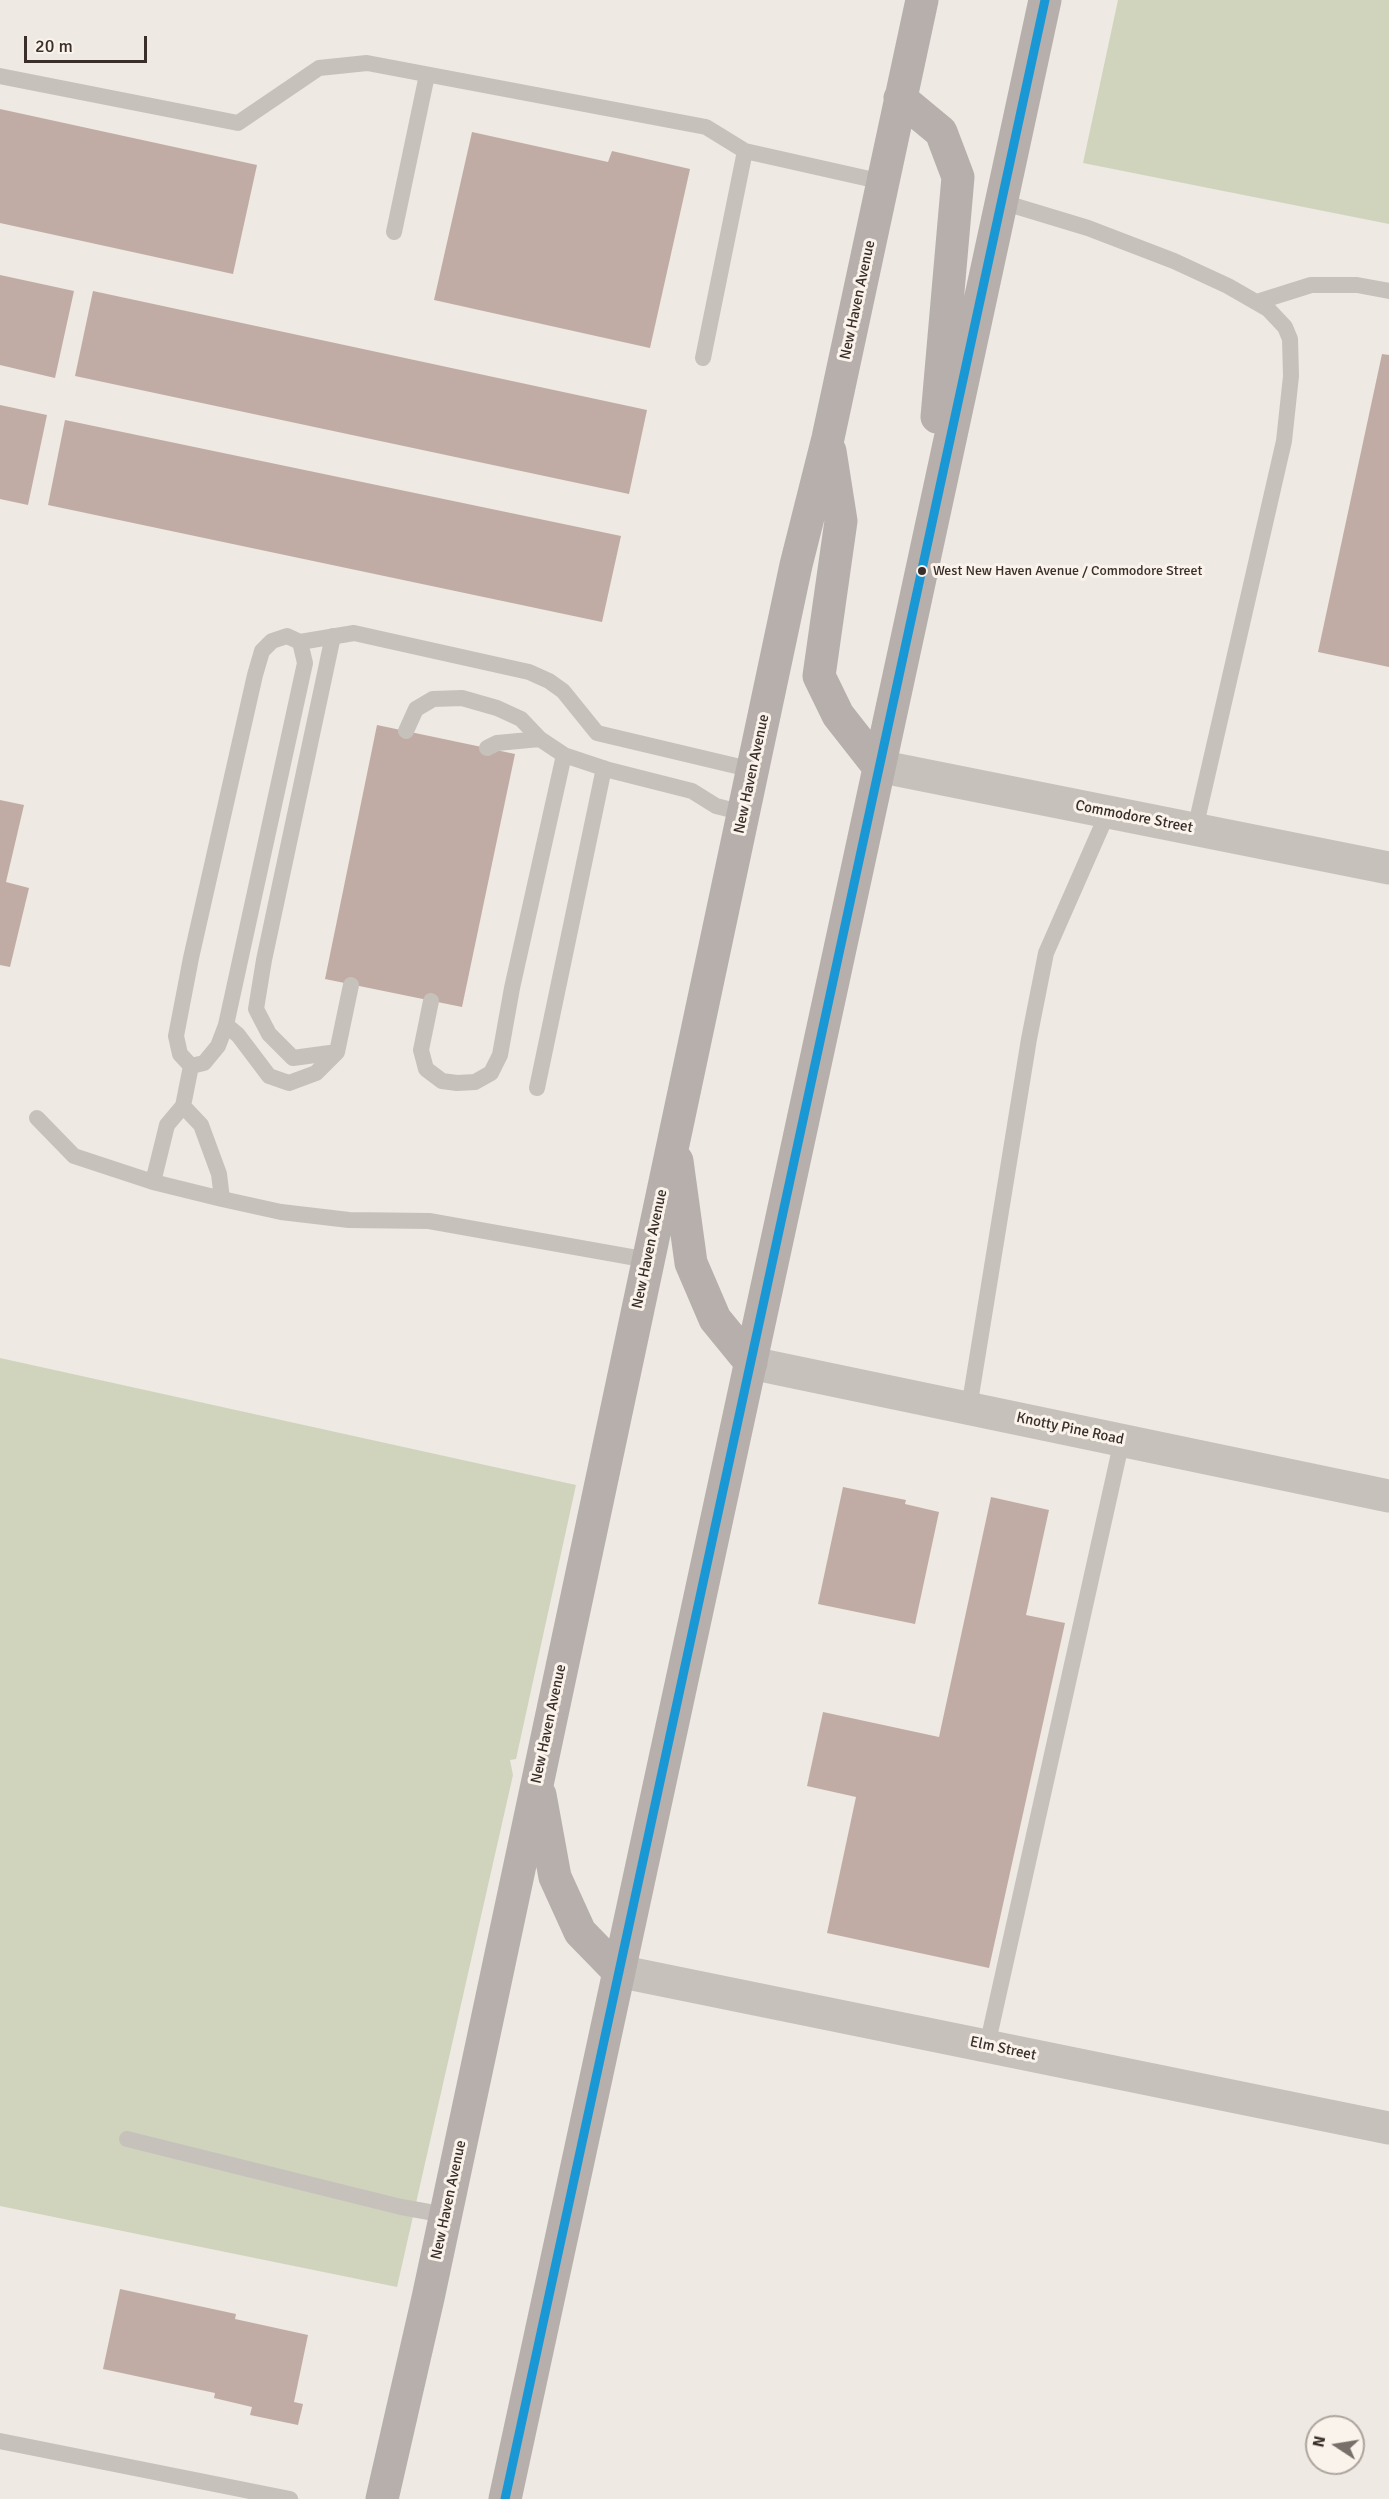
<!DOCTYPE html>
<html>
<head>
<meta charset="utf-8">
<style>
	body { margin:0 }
	#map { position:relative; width:1389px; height:2499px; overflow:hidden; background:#eee9e3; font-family:Signika,sans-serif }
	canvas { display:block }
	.north { position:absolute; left:1305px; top:2415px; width:60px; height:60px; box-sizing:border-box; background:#faf3eb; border:2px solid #ada49e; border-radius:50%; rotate:282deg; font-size:16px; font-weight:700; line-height:24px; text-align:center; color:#392e2a }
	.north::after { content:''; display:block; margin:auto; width:21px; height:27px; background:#786f6b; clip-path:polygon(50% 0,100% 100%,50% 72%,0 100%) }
	.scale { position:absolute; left:24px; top:36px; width:123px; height:27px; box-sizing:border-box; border:3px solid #392e2a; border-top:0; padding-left:8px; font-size:18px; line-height:21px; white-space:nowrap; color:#392e2a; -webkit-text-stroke:4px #faf3eb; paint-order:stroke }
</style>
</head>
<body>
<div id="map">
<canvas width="1389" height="2499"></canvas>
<div class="north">N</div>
<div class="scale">20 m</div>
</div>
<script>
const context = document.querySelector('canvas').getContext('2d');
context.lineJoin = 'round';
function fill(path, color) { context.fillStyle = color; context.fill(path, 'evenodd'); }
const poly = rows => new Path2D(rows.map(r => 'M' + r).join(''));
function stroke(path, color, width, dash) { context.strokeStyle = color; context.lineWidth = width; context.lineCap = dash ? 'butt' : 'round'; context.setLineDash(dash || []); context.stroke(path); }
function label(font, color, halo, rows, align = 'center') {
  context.font = font + ' Signika,sans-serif'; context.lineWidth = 6; context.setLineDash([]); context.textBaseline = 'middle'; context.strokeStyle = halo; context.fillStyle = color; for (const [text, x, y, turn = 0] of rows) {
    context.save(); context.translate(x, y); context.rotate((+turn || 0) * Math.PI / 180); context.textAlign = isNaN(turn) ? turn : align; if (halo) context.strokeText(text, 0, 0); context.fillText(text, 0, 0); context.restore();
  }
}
const green = poly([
	[1118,0,1389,0,1389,224,1083,163],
	[0,1358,576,1485,516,1759,510,1760,513,1775,397,2287,0,2206]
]);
const building = poly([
	[0,109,257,165,233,274,0,223],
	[472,132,608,162,612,151,690,169,650,348,434,300],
	[0,275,74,291,55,378,0,365],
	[93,291,647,410,629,494,75,376],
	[1382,354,1389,355,1389,667,1318,652],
	[0,405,47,415,28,505,0,499],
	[65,420,621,536,602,622,48,505],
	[377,725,515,754,462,1007,325,979],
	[0,800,24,805,6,882,29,888,10,967,0,965],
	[843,1487,906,1500,905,1504,939,1512,915,1624,818,1604],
	[991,1497,1049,1510,1026,1615,1065,1623,989,1968,827,1933,856,1797,807,1786,823,1712,939,1737],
	[120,2289,236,2314,235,2319,308,2335,294,2402,303,2404,298,2425,250,2415,252,2407,214,2398,215,2393,103,2369]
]);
const service = poly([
	[0,76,238,123,319,68,367,63,706,127,745,151],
	[1002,202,1088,228,1174,261,1228,286,1268,309,1285,327,1290,339,1291,376,1284,441,1195,829],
	[394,232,427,75],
	[1257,302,1311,285,1357,285,1389,291],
	[703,358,745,151,883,182],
	[333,636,264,960,256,1009,269,1034,293,1058,337,1052],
	[300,642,354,633,529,672,549,681,563,691,597,733,753,770],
	[406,731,416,709,433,699,462,698,497,708,521,719,540,739,564,755,609,770,692,791,716,806,744,813],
	[487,748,497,743,540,739],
	[431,1001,421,1050,426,1069,442,1081,457,1083,475,1082,491,1073,500,1055,512,988,564,755],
	[191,1066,180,1054,176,1036,191,958,255,675,262,651,272,641,287,636,300,642,305,663,226,1025],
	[537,1088,604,768],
	[183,1106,191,1066,204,1063,218,1046,226,1025,238,1035,269,1076,289,1083,316,1073,337,1052,351,985],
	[37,1118,74,1156,153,1182,222,1199,281,1212,349,1220,429,1221,648,1260],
	[153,1182,167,1125,183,1106,201,1125,219,1174,222,1199],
	[969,1408,1029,1039,1046,953,1108,812],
	[987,2046,1122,1440],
	[127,2139,401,2207,446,2215],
	[0,2441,290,2499]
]);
const minor = poly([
	[878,766,1389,868],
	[751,1363,1389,1496],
	[618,1971,1389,2128]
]);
const primary = poly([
	[900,98,941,132,958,177,937,417],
	[830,451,841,521,819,676,838,715,878,766],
	[677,1161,691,1263,715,1319,751,1363],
	[540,1795,555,1877,580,1932,618,1971],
	[382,2499,428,2298,796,565,828,438,922,0],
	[505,2499,1045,0]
]);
const bus1 = poly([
	[505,2499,1045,0]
]);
const markers = [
	[922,571,5,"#392e2a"]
];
const busNames = [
	["West New Haven Avenue / Commodore Street",933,571]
];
const streetNames = [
	["New Haven Avenue",858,300,-78],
	["New Haven Avenue",752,774,-78],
	["Commodore Street",1134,817,11],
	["New Haven Avenue",650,1249,-78],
	["Knotty Pine Road",1070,1429,12],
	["New Haven Avenue",549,1724,-78],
	["Elm Street",1003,2049,12],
	["New Haven Avenue",449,2200,-78]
];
fill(green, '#d0d4bd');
fill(building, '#c1aca5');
stroke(service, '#c7c1bc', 16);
stroke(minor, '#c7c1bc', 33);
stroke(primary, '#b6afab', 33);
stroke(bus1, '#1998d5', 9);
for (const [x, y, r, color] of markers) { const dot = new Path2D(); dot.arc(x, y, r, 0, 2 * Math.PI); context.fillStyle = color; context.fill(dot); stroke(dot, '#faf3eb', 2); }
label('14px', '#392e2a', '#faf3eb', busNames, 'left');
label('15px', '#392e2a', '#faf3eb', streetNames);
</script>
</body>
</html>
